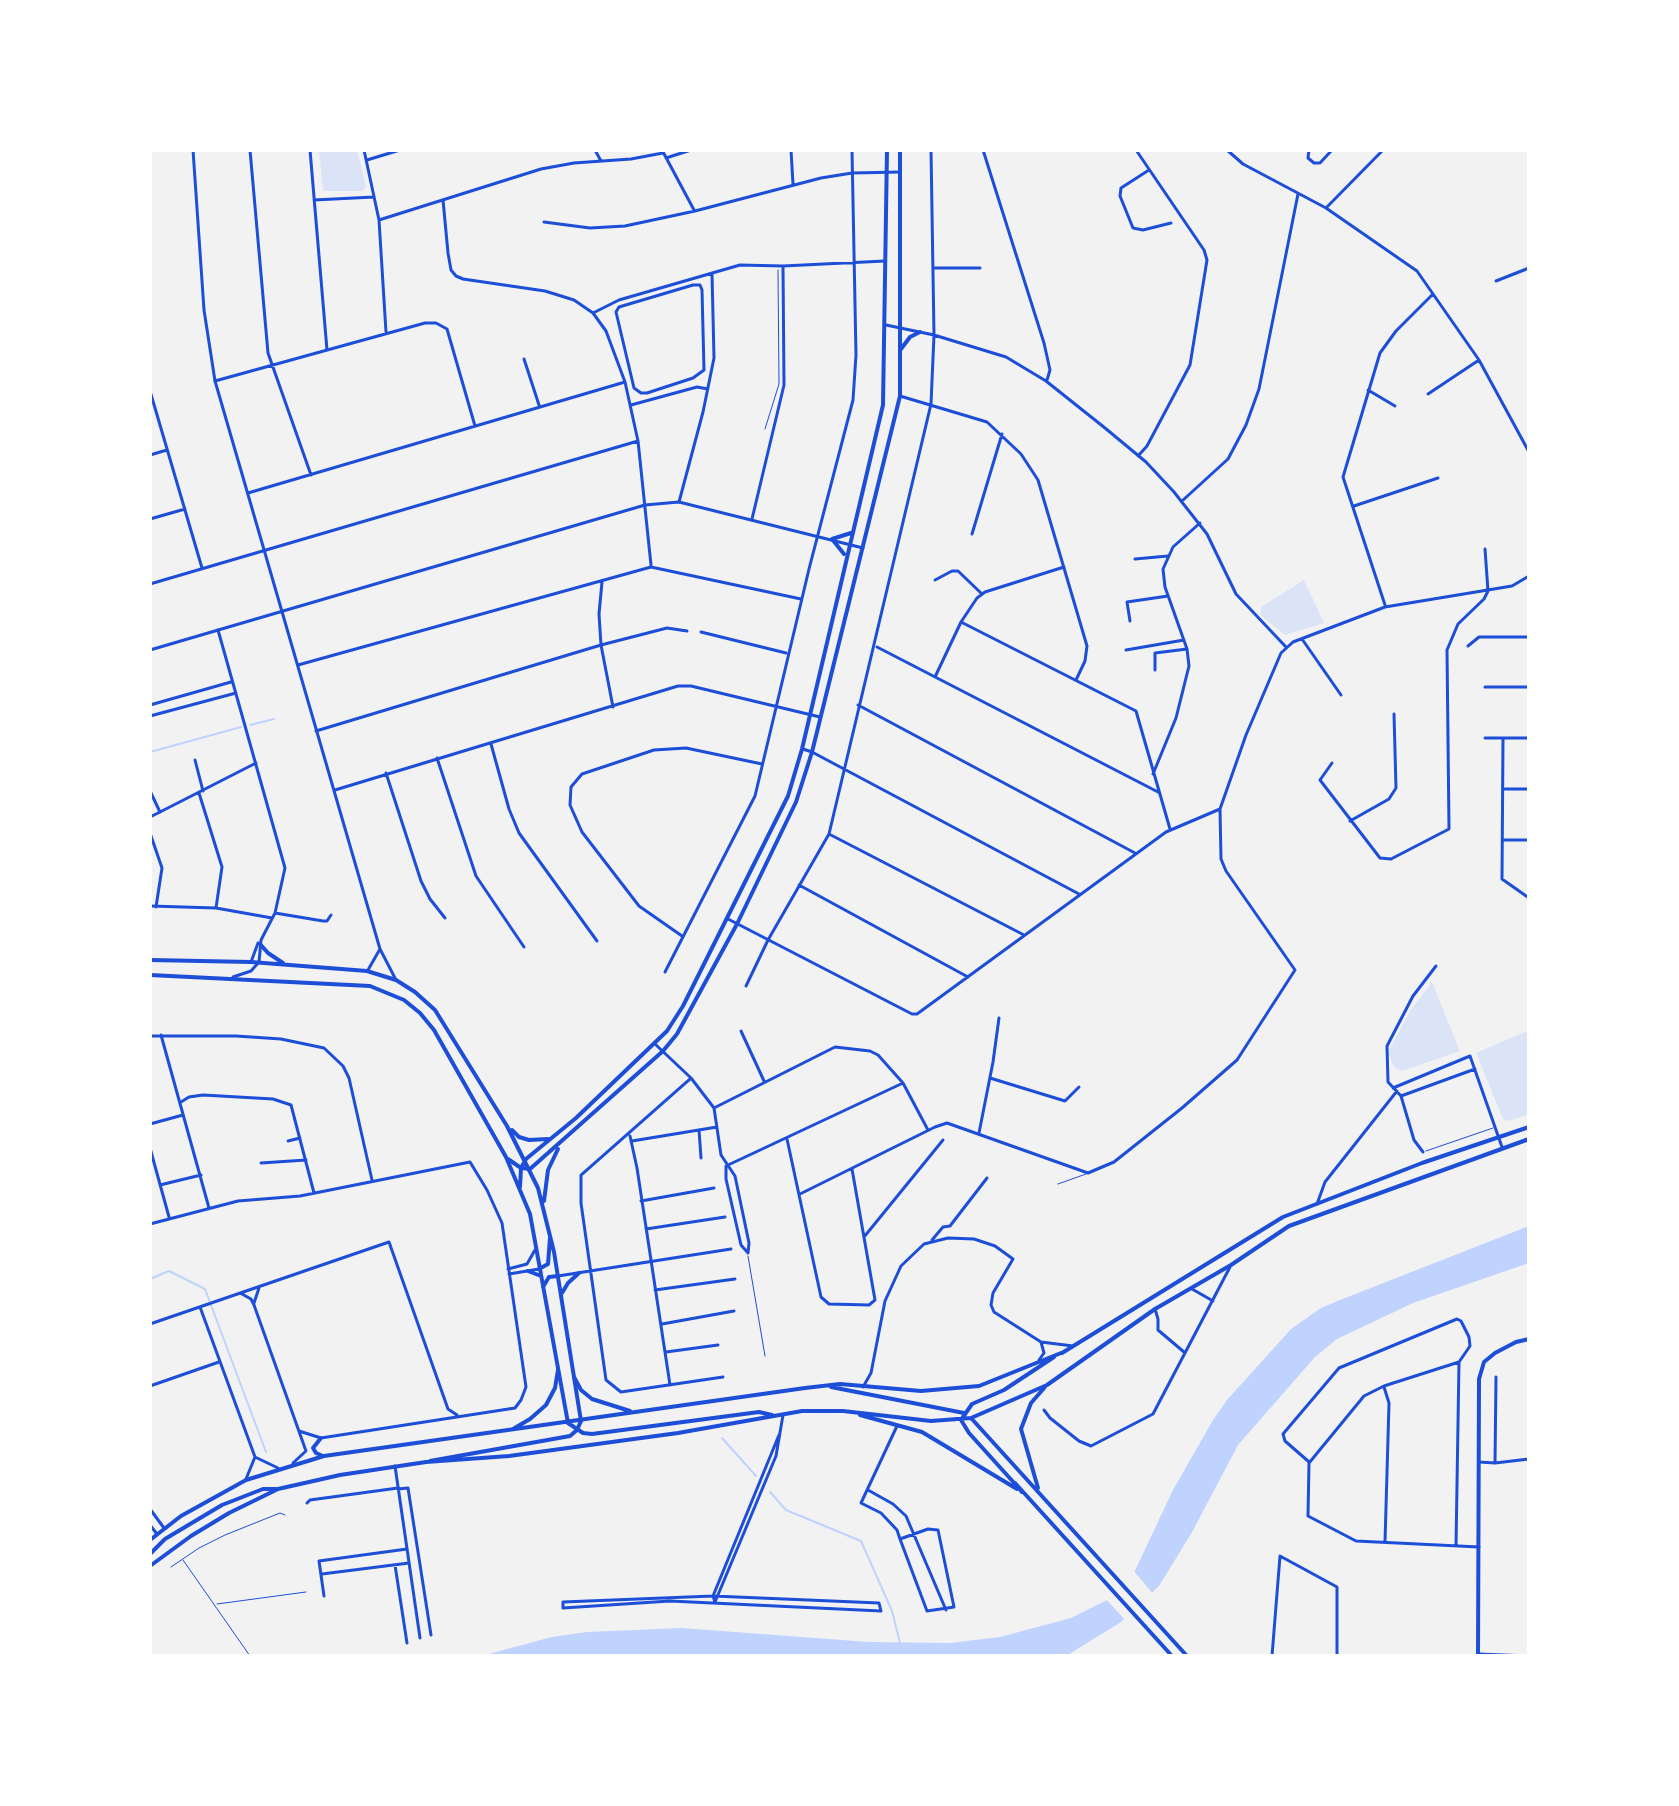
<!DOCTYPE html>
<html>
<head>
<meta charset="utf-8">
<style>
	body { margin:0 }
	#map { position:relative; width:1679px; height:1806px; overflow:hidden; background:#f2f2f2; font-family:"Open Sans",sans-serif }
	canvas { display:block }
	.frame { position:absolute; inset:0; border:152px solid #fff; pointer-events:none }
</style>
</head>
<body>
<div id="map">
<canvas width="1679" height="1806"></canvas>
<div class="frame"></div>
</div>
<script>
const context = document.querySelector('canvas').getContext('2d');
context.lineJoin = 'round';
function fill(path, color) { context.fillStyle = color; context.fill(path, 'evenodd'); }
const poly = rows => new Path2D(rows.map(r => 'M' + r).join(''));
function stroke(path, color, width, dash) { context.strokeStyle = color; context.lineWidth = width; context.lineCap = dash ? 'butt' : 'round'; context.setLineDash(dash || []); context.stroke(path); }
const green = poly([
	[319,150,357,150,366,186,363,191,323,191],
	[1304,580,1324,623,1285,635,1260,615,1261,607],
	[1432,982,1460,1051,1402,1071,1394,1067,1388,1052,1410,1011],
	[1529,1030,1529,1114,1509,1121,1503,1119,1476,1053]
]);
const water = poly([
	[1529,1226,1529,1263,1413,1303,1337,1339,1315,1357,1238,1445,1191,1534,1159,1586,1121,1622,1066,1656,481,1656,552,1637,587,1632,681,1628,869,1642,950,1643,1000,1637,1071,1618,1107,1600,1132,1577,1173,1490,1213,1420,1227,1400,1291,1329,1321,1308,1340,1300]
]);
const pier = poly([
	[1133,1570,1154,1595,1127,1622,1104,1597]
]);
const stream = poly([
	[250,725,274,719],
	[150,752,241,727],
	[150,1279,169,1271,205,1289,266,1452],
	[722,1438,756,1476],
	[770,1492,786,1510,861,1541,892,1611,900,1643]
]);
const service = poly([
	[765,429,779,384,778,270],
	[1426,1151,1493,1128],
	[1058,1184,1086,1174],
	[748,1256,765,1356],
	[183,1560,250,1656],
	[171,1567,199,1548,225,1535,280,1513,285,1515],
	[217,1604,306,1592]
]);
const minor = poly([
	[250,150,268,353,311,475],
	[310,150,327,350],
	[364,150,379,220,386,332],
	[595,150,601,161],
	[662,150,694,210],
	[791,150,793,184],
	[983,150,1044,343,1050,370,1047,380],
	[1136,150,1204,250,1207,260,1190,365,1147,446,1138,456],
	[1227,150,1243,164,1326,208,1417,271,1479,360,1529,452],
	[1309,150,1308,158,1314,163,1320,163,1332,150],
	[666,158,691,150],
	[367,160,400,150],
	[1149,170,1121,188,1120,196,1133,228,1143,230,1171,223],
	[314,200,374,197],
	[443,200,448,253,451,270,456,276,463,279,545,291,574,300,593,313,606,331,625,382,638,441,651,565],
	[1326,208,1383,150],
	[379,220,541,169,574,163,631,159,663,153],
	[544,222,590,228,625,226,695,211,821,178,852,173,900,172],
	[933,268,980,268],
	[1496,281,1529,268],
	[693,285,700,285,702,290,704,370,693,378,647,393,641,393,634,388,616,312,619,307,693,285],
	[593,313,619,300,740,265,783,266,885,261],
	[886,325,934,335,1006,357,1046,381,1105,428,1146,462,1174,492,1207,534,1236,594,1286,647],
	[524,359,539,405],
	[215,381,425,323,436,323,447,329,475,426],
	[1368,390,1395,406],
	[150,391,202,568],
	[1428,394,1479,360],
	[900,396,987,422,1021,454,1038,480,1087,646,1085,661,1076,680],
	[631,405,697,387,708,389],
	[150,455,167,450],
	[248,493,625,382],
	[1182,501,1228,459,1246,425,1259,389,1298,194],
	[679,502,703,412,714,358,712,274],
	[1354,506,1438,478],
	[150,519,185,509],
	[752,519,784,385,783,266],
	[972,534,1002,434],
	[1135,559,1168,556],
	[935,580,952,571,958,571,982,594],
	[602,582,599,614,601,645,613,707],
	[150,584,638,441],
	[1385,605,1343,477,1380,353,1396,331,1433,294],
	[1130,621,1127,602,1168,596],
	[961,622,1136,711,1170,829],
	[218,630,285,868,275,913,261,940,259,962,251,971,233,977],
	[701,632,786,653],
	[1302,639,1341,695],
	[1468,646,1479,637,1529,637],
	[877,647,1158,792],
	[1126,650,1184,640],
	[298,665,651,567,801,599],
	[1155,670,1155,653,1187,649],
	[935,677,961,622,977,598,985,592,1064,567],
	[1485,687,1529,687],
	[150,705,231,682],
	[858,705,1135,853],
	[150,716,236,693],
	[316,731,601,645,667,628,687,631],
	[1485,738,1529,738],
	[1503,738,1502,879,1529,898],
	[491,744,509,809,519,833,597,941],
	[803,749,812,752,1079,894],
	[437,758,476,876,524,947],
	[195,760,203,791],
	[1332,763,1320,780,1380,858,1391,859,1449,829,1447,650,1458,624,1484,599,1488,591,1485,549],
	[386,773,421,881,430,899,445,918],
	[1153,774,1176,718,1189,666,1187,649,1165,587,1163,569,1173,547,1200,523],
	[1505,789,1529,789],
	[335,790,678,686,691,686,820,717],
	[199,793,222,867,216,908],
	[160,812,256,763],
	[1350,821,1389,799,1396,788,1394,714],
	[150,833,162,868,156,907],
	[829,834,1024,935],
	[1503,840,1529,840],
	[799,885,968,977],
	[150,906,216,908,272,918],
	[275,913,323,921,327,921,331,915],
	[728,919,912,1014,917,1014,1166,832,1220,809],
	[682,936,639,906,582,832,570,805,571,787,582,774,654,750,686,748,762,764],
	[251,962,258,943],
	[665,972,755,796,809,569,853,400,856,355,852,150],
	[746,986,768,940,829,834,931,404,934,335,931,150],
	[741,1031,764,1081],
	[161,1035,209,1208],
	[150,1036,236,1036,281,1039,324,1048,343,1066,349,1078,372,1180],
	[655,1044,691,1078,714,1108,721,1155,735,1176,749,1243,748,1253],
	[691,1078,581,1175,581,1203,606,1380,621,1392,723,1377],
	[990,1078,1065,1101,1079,1087],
	[1393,1088,1470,1056,1502,1147],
	[1401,1096,1475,1069],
	[181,1102,189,1097,203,1095,273,1099,291,1105,314,1193],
	[714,1108,835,1047,870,1051,878,1055,903,1083,928,1130],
	[150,1124,183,1115],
	[699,1130,701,1158],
	[979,1133,993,1062,999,1018],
	[630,1136,637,1168,670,1385],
	[787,1139,821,1297,829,1304,869,1305,875,1300,852,1169],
	[288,1141,300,1138],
	[632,1141,717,1127],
	[150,1148,169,1217],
	[1423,1152,1414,1140,1401,1096,1388,1082,1387,1046,1413,996,1436,966],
	[261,1163,306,1160],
	[726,1166,903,1083],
	[726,1166,726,1179,741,1245,748,1253],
	[160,1185,201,1175],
	[800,1194,935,1127,947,1123,1088,1173,1114,1162,1182,1108,1237,1060,1295,970,1226,871,1221,859,1220,809,1246,735,1281,653,1293,642,1385,607,1512,586,1529,576],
	[641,1201,714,1188],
	[1317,1204,1325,1182,1397,1091],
	[150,1224,238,1201,300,1196,470,1162,487,1190,502,1223,526,1387,521,1400,515,1408,321,1438,299,1431],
	[646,1229,725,1217],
	[864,1237,943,1140],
	[932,1240,943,1227,950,1226,987,1178],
	[508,1269,527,1264,535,1250],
	[509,1274,539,1269],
	[558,1276,731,1249],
	[1192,1289,1213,1301],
	[655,1290,735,1279],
	[242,1294,251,1299,254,1305,306,1451,293,1463],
	[254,1303,259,1288],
	[200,1307,255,1457,246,1479],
	[1155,1309,1158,1319,1158,1330,1184,1352],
	[150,1324,389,1242,448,1409,457,1415],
	[662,1324,734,1311],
	[666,1352,718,1345],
	[1039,1360,1044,1353,1041,1342],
	[1459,1362,1384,1386,1364,1396,1309,1463,1308,1516,1356,1541,1479,1547],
	[150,1386,219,1362],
	[863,1387,871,1373,885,1301,901,1266,924,1244,948,1238,974,1239,995,1246,1013,1259,993,1293,991,1305,994,1312,1041,1342,1073,1346],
	[1384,1387,1389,1403,1385,1542],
	[1044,1410,1050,1418,1079,1441,1091,1446,1153,1414,1230,1267],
	[897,1426,861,1503,881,1513,897,1530,900,1539,927,1611,954,1607,938,1530,928,1529,900,1539],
	[255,1457,278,1468],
	[1308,1461,1285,1441,1283,1434,1339,1368,1457,1319,1461,1321,1469,1337,1470,1346,1459,1362],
	[1479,1462,1495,1463,1529,1459],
	[1495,1463,1496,1377],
	[395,1466,420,1638],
	[398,1489,408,1488,431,1635],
	[868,1490,893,1504,906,1516,946,1610],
	[307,1503,310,1500,398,1488],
	[1456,1546,1459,1362],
	[395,1565,407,1643],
	[322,1574,409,1563],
	[324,1596,319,1561,407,1549],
	[715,1602,776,1456,783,1415],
	[715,1602,713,1596,779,1435],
	[563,1608,563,1602,713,1596,879,1603,881,1611],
	[563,1608,670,1601,881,1611],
	[1478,1654,1529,1656],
	[1272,1656,1280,1556,1337,1587,1337,1656]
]);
const tertiary = poly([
	[193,150,204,310,215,381,380,949,396,980],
	[150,650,645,505,679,502,863,548],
	[150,791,160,812,150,817],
	[368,970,380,949],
	[150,1509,164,1528],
	[150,1525,157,1534]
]);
const secondary = poly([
	[901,349,910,337,920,332],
	[844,554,832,539,851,533],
	[260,944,268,953,283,963],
	[150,960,251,962,367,971,396,980,415,992,435,1010,507,1126,538,1188,554,1252,581,1421],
	[150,975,370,986,404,1000,420,1013,434,1030,506,1157,530,1214,568,1423],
	[512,1130,519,1137,529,1140,548,1139],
	[508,1159,521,1168,530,1169],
	[530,1169,663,1051,677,1034,737,924,796,802,812,752,900,396,900,150],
	[520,1187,521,1168,526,1159,576,1118,667,1031,683,1006,788,796,802,749,883,405,887,150],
	[544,1201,548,1170,558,1149],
	[539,1269,548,1264,550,1238],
	[528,1271,541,1276],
	[543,1287,549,1277,558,1276],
	[562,1293,568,1283,579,1273],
	[1478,1656,1479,1379,1484,1362,1495,1353,1516,1342,1529,1339]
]);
const primary = poly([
	[1062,1353,1283,1217,1422,1163,1529,1127],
	[574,1377,581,1390,592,1399,630,1411],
	[831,1387,964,1413],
	[860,1415,922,1432,1017,1489],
	[971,1418,1187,1656],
	[961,1420,972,1404,1004,1390,1054,1357],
	[961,1420,969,1433,1016,1485],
	[568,1423,583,1433,592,1434,759,1412,772,1415],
	[513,1429,530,1419,546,1405,555,1388,558,1370],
	[321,1438,313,1448,316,1453,323,1456],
	[430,1461,570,1436,577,1430,581,1421],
	[1038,1488,1021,1429,1031,1403,1045,1387],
	[1022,1492,1015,1483,1172,1656],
	[150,1540,181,1516,246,1480,324,1456,805,1388,840,1384,921,1391,979,1386,1061,1353],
	[150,1554,165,1539,222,1505,263,1489,276,1489],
	[150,1566,191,1536,229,1513,278,1489,340,1475,426,1462,509,1456,678,1433,802,1411,843,1411,931,1421,971,1418,1047,1385,1155,1309,1231,1265,1289,1226,1529,1139]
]);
fill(green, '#dbe4f7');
fill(water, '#bfd3fe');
fill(pier, '#f2f2f2');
stroke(stream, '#bfd3fe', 2);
stroke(service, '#1d4ed8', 1);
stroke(minor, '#1d4ed8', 3);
stroke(tertiary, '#1d4ed8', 3);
stroke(secondary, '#1d4ed8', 4);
stroke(primary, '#1d4ed8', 4);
</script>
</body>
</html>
